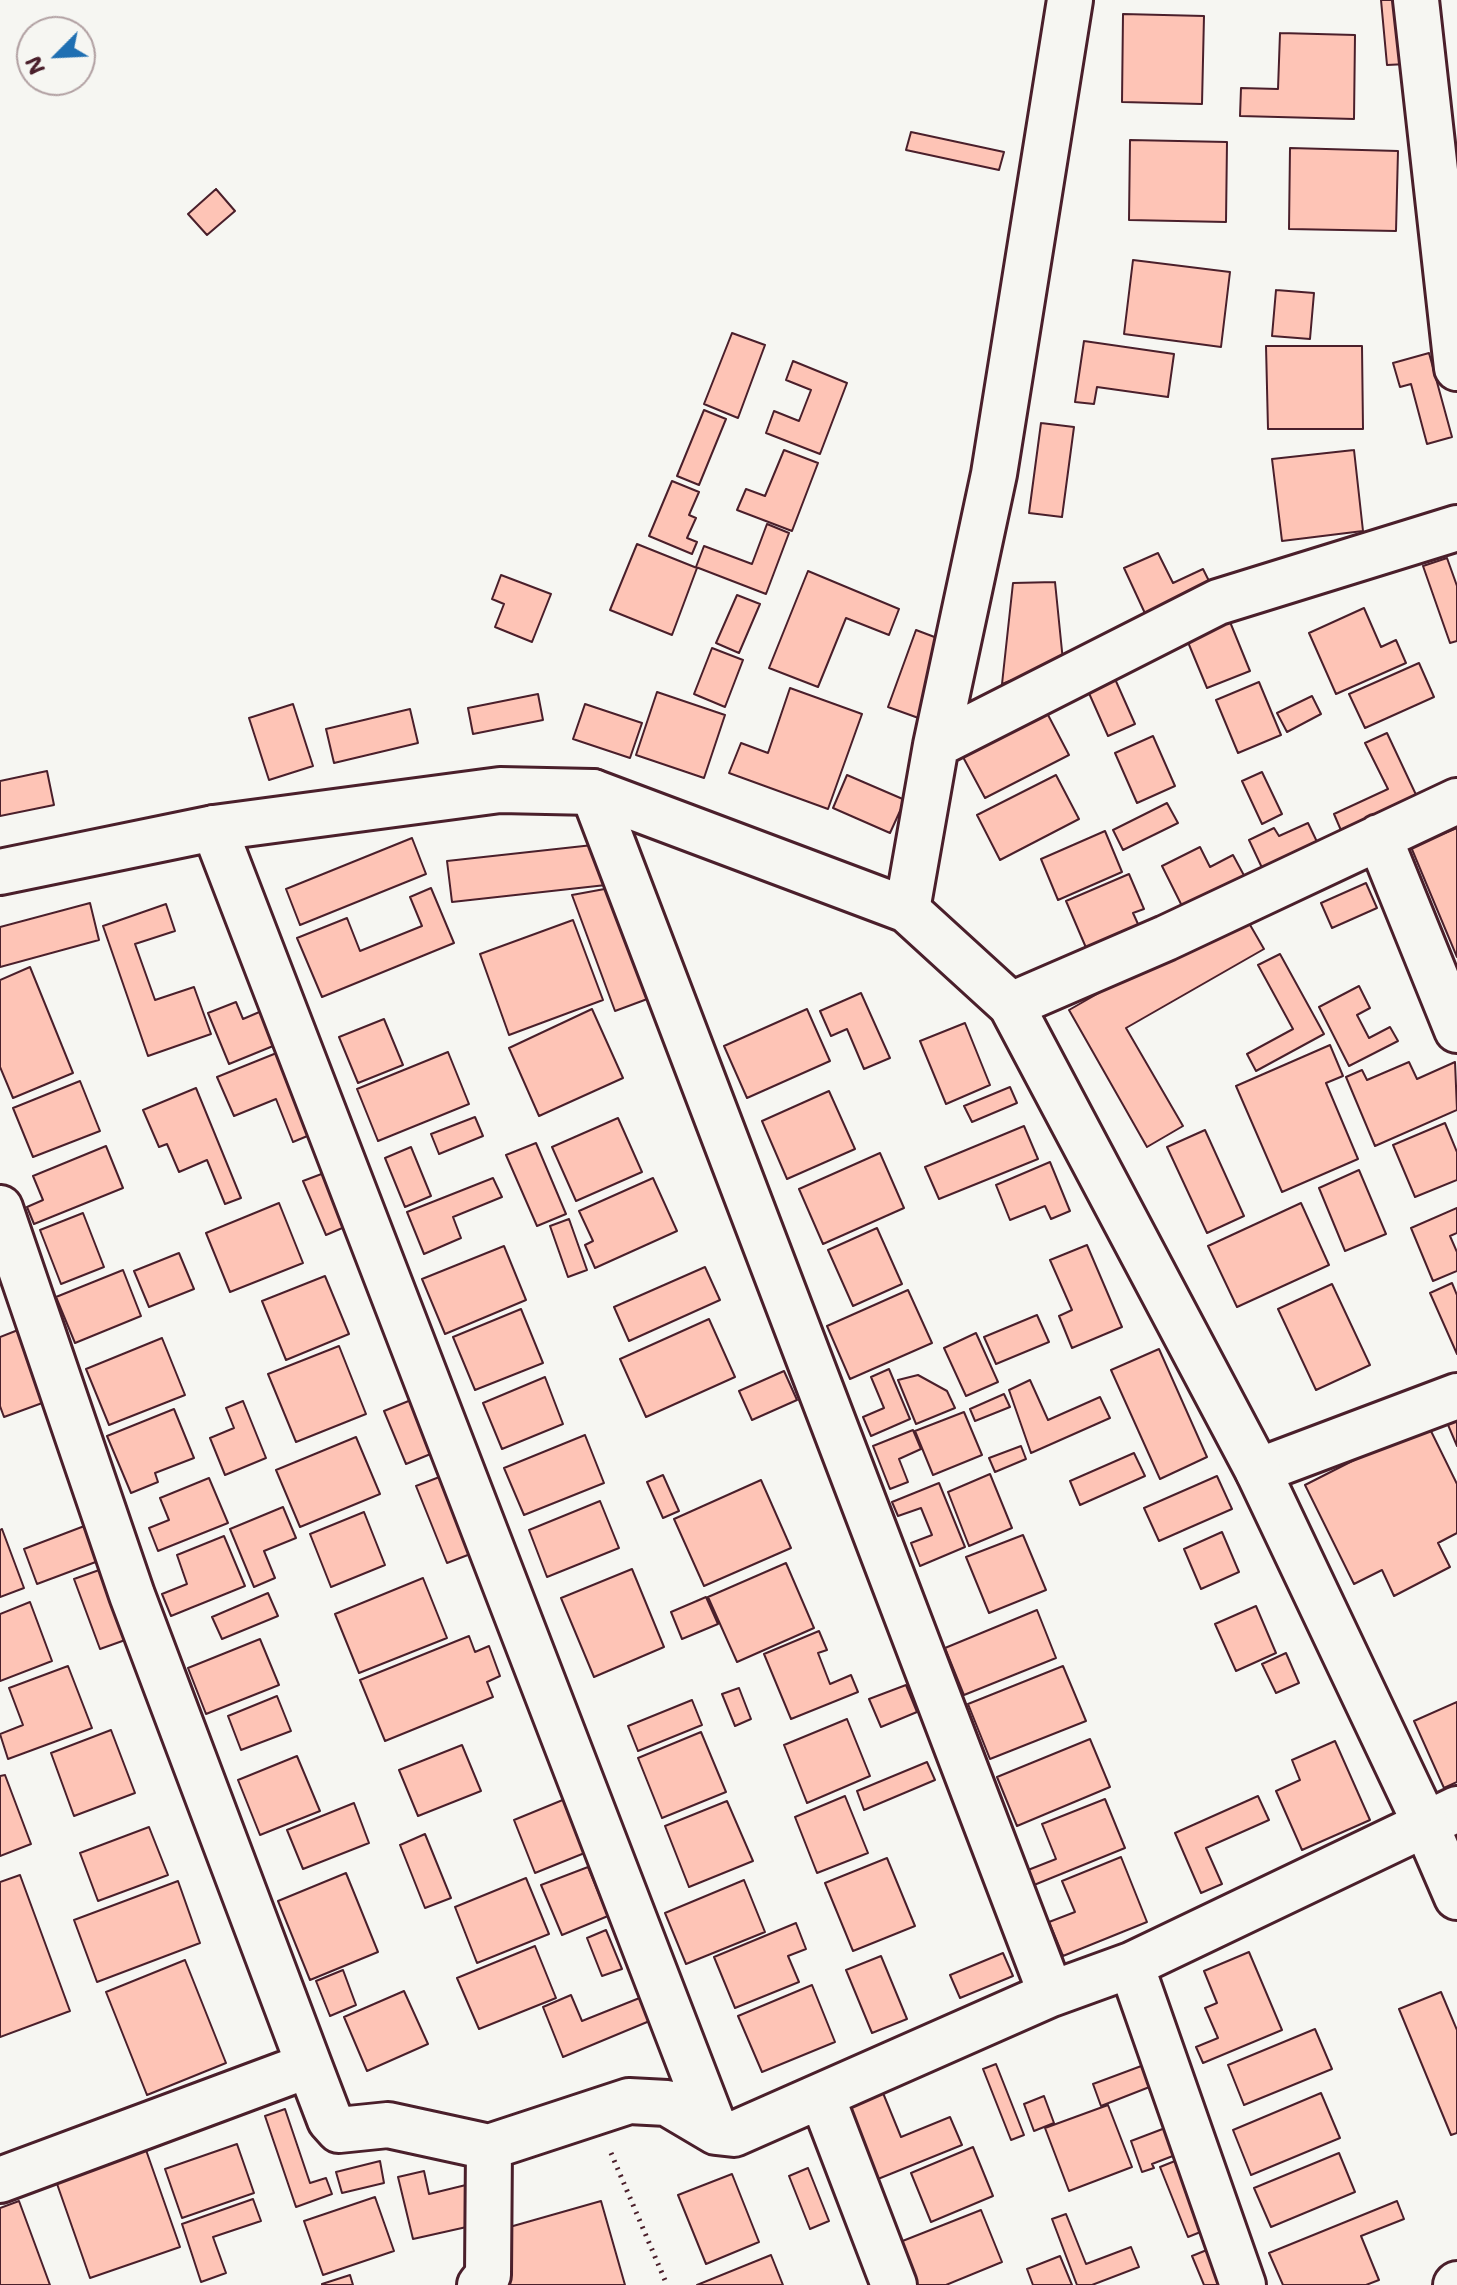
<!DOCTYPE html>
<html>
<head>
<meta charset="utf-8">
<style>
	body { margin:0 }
	#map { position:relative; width:1457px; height:2285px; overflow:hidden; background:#f6f6f2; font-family:"Shantell Sans",sans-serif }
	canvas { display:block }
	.north { position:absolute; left:16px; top:16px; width:80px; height:80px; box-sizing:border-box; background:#f6f6f2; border:2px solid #b1a0a2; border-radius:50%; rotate:246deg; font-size:22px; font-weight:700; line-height:32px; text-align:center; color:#4a1f2b }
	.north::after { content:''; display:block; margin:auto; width:28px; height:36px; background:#1f6fb2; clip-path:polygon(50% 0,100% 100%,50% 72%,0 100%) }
</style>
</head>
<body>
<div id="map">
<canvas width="1457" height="2285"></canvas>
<div class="north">N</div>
</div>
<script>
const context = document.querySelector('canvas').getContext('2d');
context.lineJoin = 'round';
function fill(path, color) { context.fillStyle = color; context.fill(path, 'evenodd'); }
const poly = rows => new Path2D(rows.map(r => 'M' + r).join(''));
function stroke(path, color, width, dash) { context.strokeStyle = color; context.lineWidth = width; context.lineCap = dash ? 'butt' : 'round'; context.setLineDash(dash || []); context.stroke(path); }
const building = poly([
	[1381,0,1402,0,1407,64,1387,65,1381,0],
	[1123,14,1204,16,1202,104,1122,102,1123,14],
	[1280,33,1355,35,1354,119,1240,116,1241,88,1278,89,1280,33],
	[911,132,1004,152,999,170,906,150,911,132],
	[1130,140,1227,142,1226,222,1129,220,1130,140],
	[1290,148,1398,151,1396,231,1289,229,1290,148],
	[216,189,235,211,207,235,188,214,216,189],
	[1133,260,1230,272,1221,347,1124,334,1133,260],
	[1276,290,1314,293,1310,339,1272,336,1276,290],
	[732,333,765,345,738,418,704,404,732,333],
	[1084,341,1174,354,1168,397,1097,387,1094,404,1075,402,1084,341],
	[1266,346,1362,346,1363,429,1268,429,1266,346],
	[1429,353,1452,437,1427,444,1411,384,1400,387,1393,363,1429,353],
	[793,361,847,383,820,454,766,433,774,411,799,421,811,390,786,380,793,361],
	[704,410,726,419,699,485,677,476,704,410],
	[1041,423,1074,427,1062,517,1029,513,1041,423],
	[784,450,818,463,792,531,737,510,746,489,765,496,784,450],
	[1354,450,1363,531,1282,541,1272,459,1354,450],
	[672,481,699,492,689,515,696,518,687,538,697,542,692,554,649,536,672,481],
	[767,524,789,533,766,594,696,567,704,546,752,564,767,524],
	[637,544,697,568,672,635,610,610,637,544],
	[1158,553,1173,583,1203,569,1214,591,1149,622,1124,568,1158,553],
	[1447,558,1457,586,1457,641,1450,643,1423,566,1447,558],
	[808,571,899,609,889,635,846,618,818,687,769,668,808,571],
	[501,575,551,594,532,642,495,627,504,604,492,599,501,575],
	[1055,582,1063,661,1002,684,1013,583,1055,582],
	[737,595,760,604,739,653,716,643,737,595],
	[1364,608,1381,647,1396,640,1406,663,1336,694,1309,633,1364,608],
	[1228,617,1250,671,1207,688,1185,635,1228,617],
	[916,630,953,644,924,720,888,707,916,630],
	[712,648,743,660,725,707,694,694,712,648],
	[1419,663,1434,697,1365,728,1349,694,1419,663],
	[1111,670,1135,724,1108,736,1084,682,1111,670],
	[1259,682,1281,735,1238,753,1216,700,1259,682],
	[790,688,862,714,828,809,729,773,741,743,768,753,790,688],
	[657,692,725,715,704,778,636,755,657,692],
	[538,694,543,720,473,734,468,708,538,694],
	[1312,696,1321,714,1287,732,1277,713,1312,696],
	[293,704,313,766,269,780,249,718,293,704],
	[585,704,642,723,630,758,573,739,585,704],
	[410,709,418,743,334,763,326,729,410,709],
	[1047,713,1069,755,985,798,963,757,1047,713],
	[1387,733,1418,799,1343,835,1334,814,1388,789,1365,743,1387,733],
	[1153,736,1175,786,1137,803,1115,753,1153,736],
	[47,771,54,805,0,816,0,781,47,771],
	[1262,772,1282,814,1262,824,1242,781,1262,772],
	[847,775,905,800,890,833,833,808,847,775],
	[1056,775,1079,819,1000,860,977,815,1056,775],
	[1167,803,1178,823,1123,850,1113,830,1167,803],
	[1308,823,1319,846,1264,872,1249,840,1274,828,1279,836,1308,823],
	[1457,828,1457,957,1411,847,1457,828],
	[1105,831,1122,872,1058,900,1041,859,1105,831],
	[412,838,426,874,300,925,286,889,412,838],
	[602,844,606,885,452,902,447,861,602,844],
	[1200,847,1210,867,1233,855,1247,881,1185,912,1162,866,1200,847],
	[1129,874,1144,909,1133,913,1143,935,1090,957,1066,901,1129,874],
	[1366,883,1377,908,1332,928,1321,903,1366,883],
	[431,888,454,943,322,997,297,938,347,918,360,951,422,926,410,897,431,888],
	[610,888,650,998,615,1011,572,895,610,888],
	[90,903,99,940,0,967,0,927,90,903],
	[166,904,175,931,135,944,155,1000,194,987,211,1034,148,1056,103,926,166,904],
	[1242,911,1264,949,1126,1028,1183,1126,1147,1147,1069,1010,1242,911],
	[573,920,603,1000,509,1035,480,954,573,920],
	[1280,954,1324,1034,1256,1071,1247,1054,1293,1029,1258,965,1280,954],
	[30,967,73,1073,13,1098,0,1067,0,980,30,967],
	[1359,986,1370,1008,1357,1015,1369,1038,1390,1027,1398,1041,1349,1066,1319,1007,1359,986],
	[861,993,890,1058,864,1069,847,1029,831,1036,820,1011,861,993],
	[236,1002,243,1019,264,1010,278,1044,229,1064,208,1013,236,1002],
	[592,1009,623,1078,539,1116,509,1048,592,1009],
	[807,1009,830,1061,747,1098,724,1046,807,1009],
	[384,1019,403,1065,358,1083,339,1037,384,1019],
	[965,1023,990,1085,946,1104,920,1041,965,1023],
	[1330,1045,1343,1076,1326,1083,1358,1159,1282,1192,1236,1086,1330,1045],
	[284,1050,317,1132,293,1142,276,1099,234,1116,217,1077,284,1050],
	[448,1052,469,1104,378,1141,357,1089,448,1052],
	[1409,1062,1417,1079,1455,1062,1457,1110,1375,1146,1346,1077,1362,1070,1367,1080,1409,1062],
	[80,1081,100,1131,33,1157,13,1108,80,1081],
	[1010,1087,1017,1103,972,1122,964,1106,1010,1087],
	[196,1088,241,1198,225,1204,207,1160,179,1172,167,1144,159,1147,143,1110,196,1088],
	[829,1091,855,1149,787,1179,762,1121,829,1091],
	[475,1117,483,1136,439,1154,431,1134,475,1117],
	[618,1118,642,1172,576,1201,552,1147,618,1118],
	[1445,1123,1457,1152,1457,1180,1415,1197,1393,1145,1445,1123],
	[1024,1126,1038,1159,939,1199,925,1167,1024,1126],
	[1205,1130,1244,1216,1207,1233,1167,1147,1205,1130],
	[536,1143,566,1214,537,1226,506,1155,536,1143],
	[106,1146,123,1188,34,1224,27,1207,43,1200,33,1176,106,1146],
	[411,1147,431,1196,405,1207,385,1158,411,1147],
	[880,1153,904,1208,823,1244,799,1189,880,1153],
	[1050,1162,1070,1211,1051,1219,1045,1206,1010,1220,996,1185,1050,1162],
	[332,1170,354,1223,326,1235,303,1181,332,1170],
	[1359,1170,1386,1234,1345,1251,1319,1188,1359,1170],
	[493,1178,502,1197,453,1217,461,1238,424,1254,407,1212,493,1178],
	[653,1178,677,1231,595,1268,585,1245,593,1241,579,1211,653,1178],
	[279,1203,303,1263,230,1292,206,1233,279,1203],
	[1301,1203,1329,1265,1237,1307,1208,1246,1301,1203],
	[1457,1208,1457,1233,1450,1236,1457,1252,1457,1271,1433,1281,1411,1228,1457,1208],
	[83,1213,104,1267,61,1284,40,1230,83,1213],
	[569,1219,587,1270,568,1277,550,1226,569,1219],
	[877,1228,902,1284,853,1306,828,1250,877,1228],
	[1087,1245,1122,1327,1072,1348,1059,1316,1072,1310,1050,1260,1087,1245],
	[504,1246,526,1300,445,1334,422,1279,504,1246],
	[179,1253,194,1289,149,1307,134,1271,179,1253],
	[705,1267,720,1300,629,1341,614,1307,705,1267],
	[123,1270,141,1316,75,1343,56,1297,123,1270],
	[325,1276,349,1334,286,1360,262,1301,325,1276],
	[1452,1283,1457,1295,1457,1354,1430,1293,1452,1283],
	[1332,1284,1370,1365,1316,1390,1278,1309,1332,1284],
	[908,1290,932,1343,850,1379,827,1326,908,1290],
	[521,1309,543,1363,475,1390,453,1337,521,1309],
	[1037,1315,1049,1342,996,1364,984,1337,1037,1315],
	[709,1319,735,1377,646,1417,620,1359,709,1319],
	[18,1330,45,1402,4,1417,0,1406,0,1337,18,1330],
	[976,1333,998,1382,966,1396,944,1348,976,1333],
	[162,1338,185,1395,109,1425,86,1369,162,1338],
	[339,1346,366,1414,296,1442,268,1374,339,1346],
	[1159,1349,1207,1457,1160,1479,1111,1370,1159,1349],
	[889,1369,910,1419,871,1436,863,1417,884,1408,871,1377,889,1369],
	[784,1371,797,1400,752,1420,739,1391,784,1371],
	[918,1375,947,1391,955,1408,916,1424,898,1380,918,1375],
	[545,1377,563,1424,502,1449,483,1403,545,1377],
	[1030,1380,1048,1420,1100,1397,1110,1418,1031,1453,1009,1390,1030,1380],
	[1004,1394,1010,1407,975,1421,970,1409,1004,1394],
	[416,1398,438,1451,406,1464,384,1411,416,1398],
	[243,1401,266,1458,225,1475,210,1438,234,1428,226,1408,243,1401],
	[174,1409,194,1458,155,1473,158,1482,131,1493,107,1436,174,1409],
	[1457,1409,1457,1446,1443,1413,1457,1409],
	[964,1412,982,1455,933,1475,915,1431,964,1412],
	[1427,1423,1457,1484,1457,1533,1438,1543,1450,1567,1394,1596,1382,1570,1354,1584,1305,1485,1427,1423],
	[913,1430,921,1449,899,1459,908,1482,890,1489,873,1446,913,1430],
	[585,1435,604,1483,524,1515,504,1468,585,1435],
	[356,1437,380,1494,300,1527,276,1470,356,1437],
	[1021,1446,1026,1459,995,1472,989,1458,1021,1446],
	[1134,1453,1145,1476,1080,1505,1070,1481,1134,1453],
	[990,1474,1012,1528,969,1546,948,1492,990,1474],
	[663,1475,679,1511,663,1518,647,1482,663,1475],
	[442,1476,473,1553,447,1563,416,1486,442,1476],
	[1217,1476,1232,1509,1159,1541,1144,1508,1217,1476],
	[209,1478,228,1523,158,1551,149,1528,169,1520,160,1498,209,1478],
	[761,1480,791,1548,704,1586,674,1519,761,1480],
	[939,1483,965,1547,920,1566,911,1543,932,1535,921,1508,898,1516,892,1502,939,1483],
	[600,1501,619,1548,547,1577,529,1530,600,1501],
	[283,1507,296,1538,264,1551,275,1578,254,1587,230,1529,283,1507],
	[364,1512,385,1565,331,1587,310,1534,364,1512],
	[87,1525,101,1560,37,1584,24,1549,87,1525],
	[2,1529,24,1588,0,1597,0,1530,2,1529],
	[1222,1532,1239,1572,1201,1589,1184,1549,1222,1532],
	[1023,1535,1046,1590,989,1613,966,1557,1023,1535],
	[224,1536,245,1586,171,1616,162,1594,187,1584,177,1555,224,1536],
	[786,1563,814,1628,737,1662,708,1597,786,1563],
	[102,1569,128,1639,100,1649,74,1579,102,1569],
	[632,1569,664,1647,594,1677,561,1598,632,1569],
	[423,1578,447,1638,359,1673,335,1614,423,1578],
	[268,1593,278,1616,222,1639,212,1617,268,1593],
	[706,1597,718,1624,682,1639,671,1612,706,1597],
	[30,1602,52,1661,0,1681,0,1614,30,1602],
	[1256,1606,1276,1653,1236,1671,1215,1624,1256,1606],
	[1037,1610,1056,1658,964,1695,945,1648,1037,1610],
	[819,1631,827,1650,818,1653,830,1684,851,1675,858,1692,791,1719,764,1654,819,1631],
	[469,1636,475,1652,489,1646,500,1676,487,1682,493,1697,385,1741,360,1680,469,1636],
	[260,1639,279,1685,206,1714,188,1668,260,1639],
	[1286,1653,1299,1683,1276,1693,1262,1664,1286,1653],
	[68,1666,92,1728,8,1759,0,1734,23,1725,9,1688,68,1666],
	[1063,1666,1086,1721,990,1759,968,1704,1063,1666],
	[906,1685,917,1712,881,1727,869,1699,906,1685],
	[739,1688,751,1719,735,1726,722,1694,739,1688],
	[277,1696,291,1731,241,1750,228,1716,277,1696],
	[692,1700,702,1725,638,1751,628,1726,692,1700],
	[1457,1702,1457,1782,1444,1788,1414,1721,1457,1702],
	[847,1719,870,1776,807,1803,784,1745,847,1719],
	[111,1730,135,1793,74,1816,51,1753,111,1730],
	[701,1732,726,1792,662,1818,638,1758,701,1732],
	[1090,1739,1110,1787,1017,1826,997,1777,1090,1739],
	[1335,1741,1370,1820,1302,1850,1276,1791,1300,1780,1292,1760,1335,1741],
	[462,1745,481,1791,418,1816,399,1770,462,1745],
	[297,1756,320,1811,260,1835,238,1780,297,1756],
	[927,1762,935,1780,864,1810,857,1791,927,1762],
	[5,1775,31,1844,0,1856,0,1776,5,1775],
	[845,1796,868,1853,817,1873,795,1817,845,1796],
	[1258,1796,1269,1820,1206,1848,1222,1884,1201,1893,1175,1833,1258,1796],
	[570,1797,592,1850,535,1873,514,1820,570,1797],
	[1105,1799,1125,1848,1034,1885,1028,1870,1056,1859,1042,1824,1105,1799],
	[727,1801,753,1861,689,1887,665,1826,727,1801],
	[354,1803,369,1843,303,1869,287,1830,354,1803],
	[149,1827,168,1875,98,1901,80,1853,149,1827],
	[425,1834,451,1898,425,1908,400,1845,425,1834],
	[1121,1857,1147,1922,1063,1956,1049,1922,1075,1912,1062,1881,1121,1857],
	[887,1858,915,1926,853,1951,825,1883,887,1858],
	[588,1867,608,1916,562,1935,541,1885,588,1867],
	[346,1873,378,1952,310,1980,278,1901,346,1873],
	[20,1875,70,2011,0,2037,0,1882,20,1875],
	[526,1878,549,1934,477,1963,455,1907,526,1878],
	[744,1880,765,1932,686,1964,665,1913,744,1880],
	[178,1881,200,1943,97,1982,74,1920,178,1881],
	[796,1923,806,1949,788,1956,799,1982,735,2008,714,1957,796,1923],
	[606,1930,622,1969,602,1976,587,1938,606,1930],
	[535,1946,556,1998,479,2029,457,1978,535,1946],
	[1249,1952,1282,2030,1203,2063,1196,2047,1218,2038,1205,2008,1217,2003,1204,1971,1249,1952],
	[1003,1953,1013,1976,960,1998,950,1975,1003,1953],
	[881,1956,907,2019,872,2033,846,1970,881,1956],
	[185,1960,226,2063,147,2095,106,1992,185,1960],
	[343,1970,356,2005,330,2016,316,1981,343,1970],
	[812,1985,835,2042,762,2072,738,2016,812,1985],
	[404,1991,428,2044,367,2071,344,2017,404,1991],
	[1441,1992,1457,2030,1457,2133,1451,2135,1399,2009,1441,1992],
	[571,1995,582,2021,642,1997,652,2020,563,2057,543,2007,571,1995],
	[1315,2029,1332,2069,1244,2105,1228,2065,1315,2029],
	[996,2064,1024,2135,1011,2140,983,2069,996,2064],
	[1144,2065,1152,2086,1101,2106,1093,2084,1144,2065],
	[883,2093,901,2137,950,2117,962,2145,873,2181,844,2109,883,2093],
	[1321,2093,1340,2138,1251,2175,1233,2130,1321,2093],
	[1044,2096,1054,2123,1034,2131,1024,2104,1044,2096],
	[1108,2105,1132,2167,1069,2191,1045,2128,1108,2105],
	[285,2109,310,2183,326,2178,332,2194,296,2207,265,2116,285,2109],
	[1181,2122,1191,2149,1152,2164,1154,2168,1142,2172,1131,2141,1181,2122],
	[237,2144,254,2193,182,2218,165,2169,237,2144],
	[973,2147,993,2196,931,2222,911,2173,973,2147],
	[146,2150,180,2247,90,2278,56,2181,146,2150],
	[1339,2153,1355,2192,1271,2227,1254,2188,1339,2153],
	[1180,2159,1208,2229,1188,2237,1160,2167,1180,2159],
	[380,2161,384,2183,342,2193,336,2172,380,2161],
	[808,2168,829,2221,810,2229,789,2176,808,2168],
	[424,2171,429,2194,470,2184,480,2224,413,2239,398,2177,424,2171],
	[732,2174,759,2242,706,2264,678,2195,732,2174],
	[375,2197,394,2251,323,2275,304,2221,375,2197],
	[253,2199,261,2221,213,2237,226,2273,201,2282,182,2224,253,2199],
	[19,2201,50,2285,0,2285,0,2208,19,2201],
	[601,2201,625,2285,507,2285,492,2232,601,2201],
	[1397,2201,1404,2219,1361,2236,1379,2280,1366,2285,1283,2285,1269,2253,1397,2201],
	[981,2210,1002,2262,946,2285,917,2285,900,2242,981,2210],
	[1066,2214,1086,2264,1131,2247,1139,2267,1092,2285,1077,2285,1052,2219,1066,2214],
	[1219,2245,1226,2285,1204,2285,1192,2256,1219,2245],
	[771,2255,783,2285,697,2285,771,2255],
	[1060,2256,1072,2285,1033,2285,1027,2269,1060,2256],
	[350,2275,353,2285,322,2285,322,2284,350,2275]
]);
const path = poly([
	[611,2153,667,2285]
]);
const street = poly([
	[1416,0,1457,368],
	[936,745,1218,602,1457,528],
	[593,792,1051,1994],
	[214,828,716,2132],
	[1379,837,1457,1030],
	[907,910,936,745,994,474,1070,0],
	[1011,1005,1166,938,1457,801],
	[0,1208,132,1595,309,2065,330,2120,339,2130,388,2125,489,2147,629,2101,667,2103,716,2132,734,2134,1051,1994,1131,1965,1457,1809],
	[1258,1471,1457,1396],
	[1131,1965,1243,2285],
	[822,2097,894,2285],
	[0,2180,309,2065],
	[480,2285,488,2275,489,2147],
	[1456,2285,1457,2284]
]);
const secondary = poly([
	[0,872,214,828,500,790,593,792,907,910,1011,1005,1258,1471,1425,1823,1457,1897]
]);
fill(building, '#fec4b6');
stroke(building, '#4a1f2b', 2);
stroke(street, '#4a1f2b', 50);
stroke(secondary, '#4a1f2b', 50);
stroke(path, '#4a1f2b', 5, [2, 6]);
stroke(street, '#f6f6f2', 44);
stroke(secondary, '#f6f6f2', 44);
</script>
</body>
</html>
